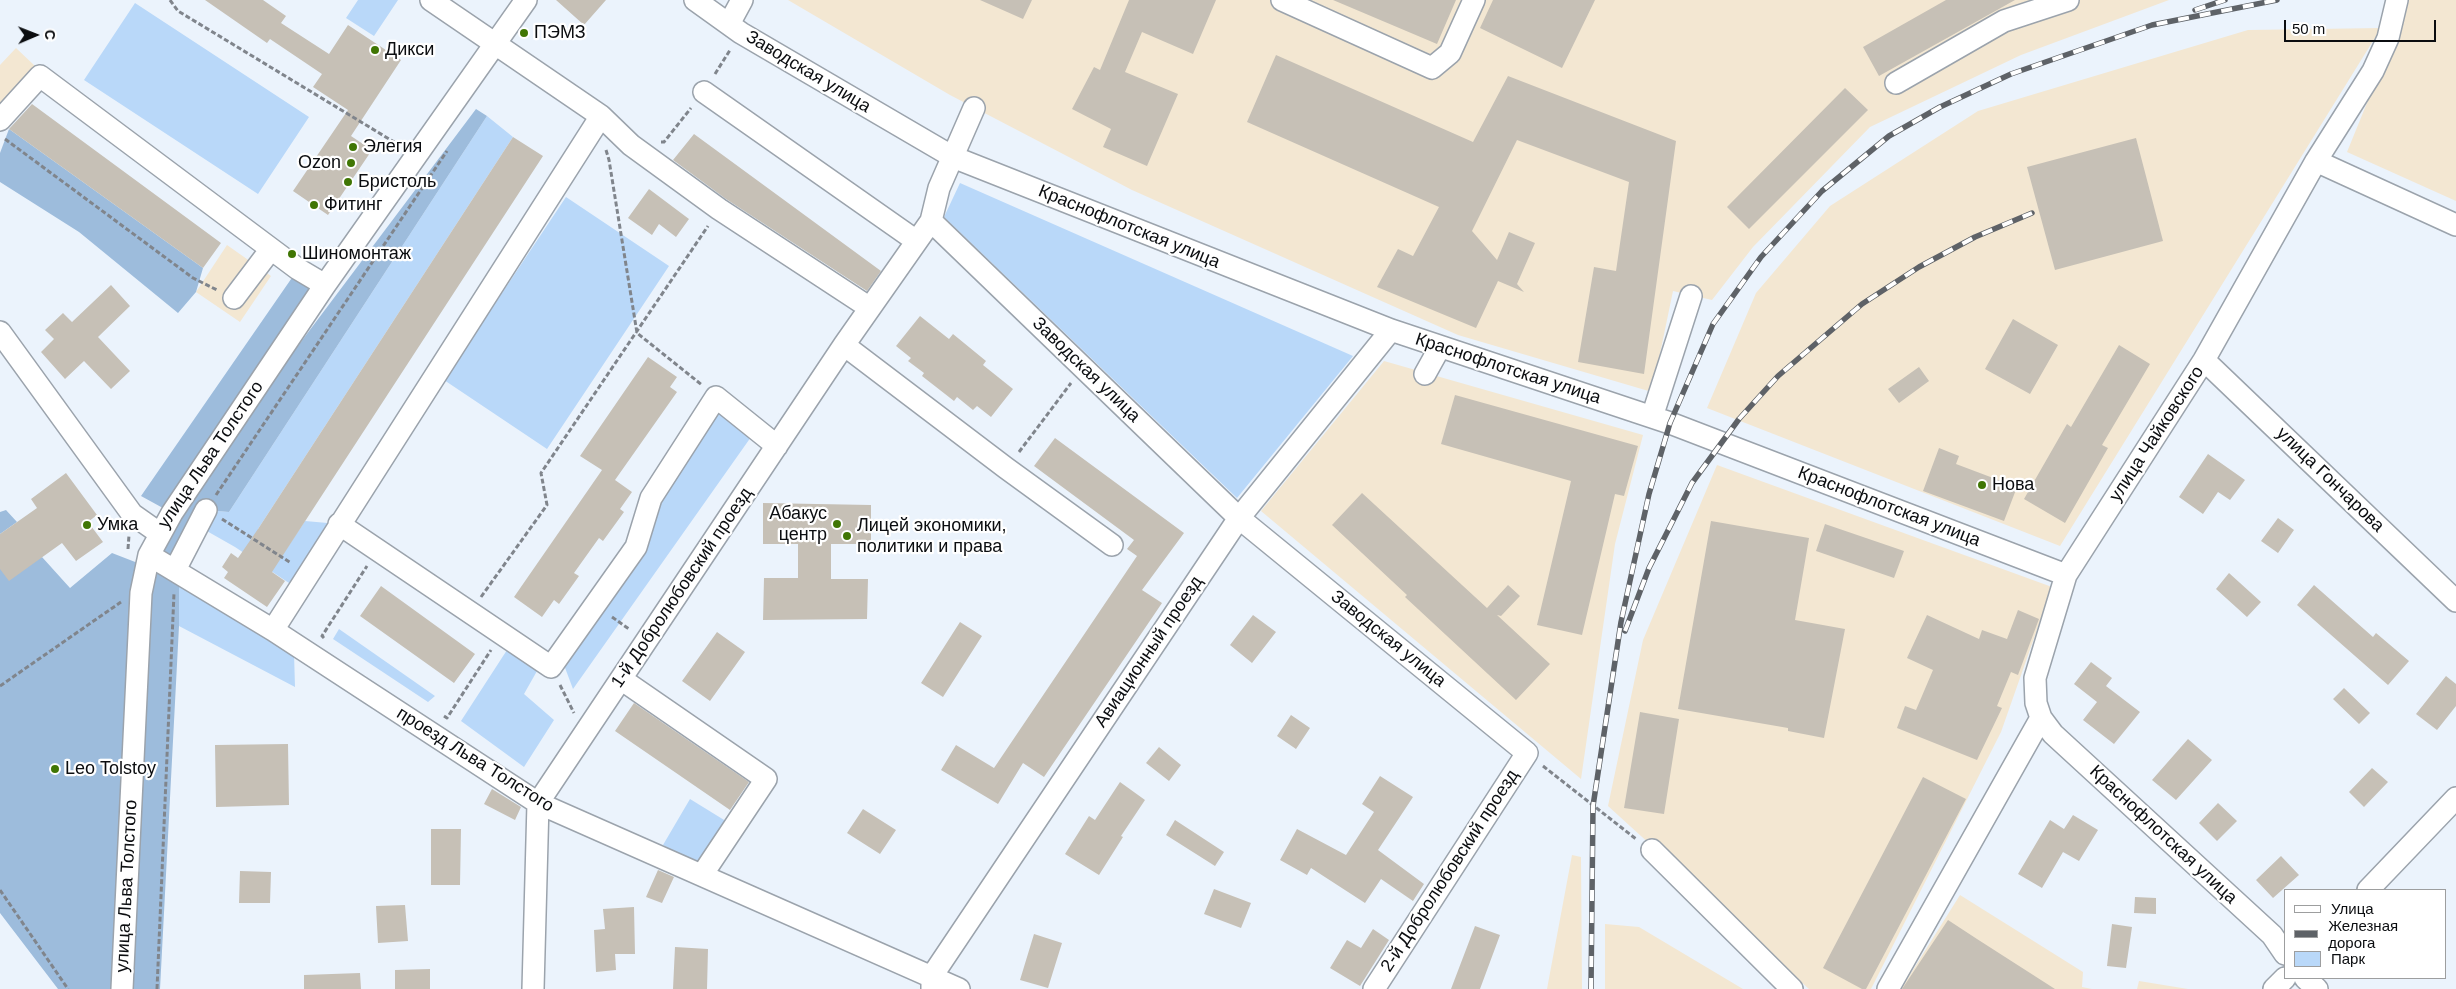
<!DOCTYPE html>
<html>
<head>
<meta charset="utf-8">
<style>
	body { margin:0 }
	#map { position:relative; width:2456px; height:989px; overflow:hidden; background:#ebf3fc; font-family:Arial,sans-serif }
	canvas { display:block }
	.legend { position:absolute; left:2284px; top:889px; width:162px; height:90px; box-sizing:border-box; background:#fff; border:1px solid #9d9e9f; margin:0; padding:6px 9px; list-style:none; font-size:15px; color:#0b0d10 }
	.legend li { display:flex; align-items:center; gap:10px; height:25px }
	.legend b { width:25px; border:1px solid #9d9e9f }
	.north { position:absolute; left:10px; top:10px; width:50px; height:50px; -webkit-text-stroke:4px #fff; paint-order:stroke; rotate:89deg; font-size:14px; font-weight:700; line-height:20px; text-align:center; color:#0b0d10 }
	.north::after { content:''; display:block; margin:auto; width:18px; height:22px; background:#0b0d10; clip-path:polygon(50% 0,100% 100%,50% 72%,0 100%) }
	.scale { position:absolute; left:2284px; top:20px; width:152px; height:22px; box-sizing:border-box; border:2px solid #0b0d10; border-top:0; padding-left:6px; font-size:15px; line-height:18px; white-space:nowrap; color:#0b0d10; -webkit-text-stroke:4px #fff; paint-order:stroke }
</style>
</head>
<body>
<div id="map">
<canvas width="2456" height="989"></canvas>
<ul class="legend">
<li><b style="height:6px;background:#fff"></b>Улица</li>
<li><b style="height:6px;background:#5e6267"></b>Железная дорога</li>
<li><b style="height:14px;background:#b9d8f9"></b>Парк</li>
</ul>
<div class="north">С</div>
<div class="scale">50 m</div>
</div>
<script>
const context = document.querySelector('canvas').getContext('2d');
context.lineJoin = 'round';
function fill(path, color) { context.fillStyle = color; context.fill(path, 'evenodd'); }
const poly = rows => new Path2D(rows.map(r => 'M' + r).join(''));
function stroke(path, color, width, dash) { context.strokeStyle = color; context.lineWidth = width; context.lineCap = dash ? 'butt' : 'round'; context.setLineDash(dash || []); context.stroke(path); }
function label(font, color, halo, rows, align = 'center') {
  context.font = font + ' Arial,sans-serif'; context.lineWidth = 4.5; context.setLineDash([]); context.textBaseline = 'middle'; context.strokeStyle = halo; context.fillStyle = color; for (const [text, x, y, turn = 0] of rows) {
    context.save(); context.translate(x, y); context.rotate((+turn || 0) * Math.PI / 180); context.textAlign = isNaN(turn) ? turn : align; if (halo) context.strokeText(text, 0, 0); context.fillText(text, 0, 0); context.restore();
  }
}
const industrial = poly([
	[788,0,2169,0,2021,55,1870,127,1753,247,1712,300,1673,291,1652,392,1458,335,1132,190,950,95],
	[2409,0,2456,0,2456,201,2347,152],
	[2381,28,2060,546,1707,408,1756,293,1830,206,1978,111,2248,30],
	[16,48,35,66,0,103,0,65],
	[227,245,271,276,240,322,196,292],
	[1384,361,1643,435,1615,544,1581,779,1261,511],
	[1717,465,2052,587,2001,732,1871,989,1809,989,1608,806,1643,640],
	[1572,855,1581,857,1582,989,1547,989],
	[1960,895,2083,972,2082,987,2092,989,1901,989],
	[1605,924,1639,927,1743,989,1605,989],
	[2139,981,2188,989,2137,989]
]);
const green = poly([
	[358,0,398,0,374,36,346,18],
	[135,3,309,117,258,194,84,80],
	[487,116,513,137,258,529,287,548,305,521,339,524,298,589,235,547,198,526,206,510,229,512],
	[960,183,1353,356,1237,498,944,217],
	[566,197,669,266,547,449,444,380],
	[713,407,751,437,573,689,561,657,654,500],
	[179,579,294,653,295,687,179,626],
	[339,629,435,696,428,702,333,639],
	[507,650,537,671,524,694,554,720,524,767,461,721],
	[690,799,729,823,702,868,663,845]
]);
const forest = poly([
	[476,109,487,116,229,512,206,510,176,564,152,539,172,513,141,496,298,269,325,285,176,508],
	[9,129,203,268,196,292,178,313,79,232,0,182,0,153],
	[6,510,17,522,0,534,0,512],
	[112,553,179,579,179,626,160,989,58,989,0,913,0,569,42,557,70,588]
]);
const building = poly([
	[205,0,263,0,286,16,281,23,329,54,348,25,401,60,351,136,372,150,328,215,293,191,348,110,313,87,322,74,270,39,267,43],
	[556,0,606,0,584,25],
	[980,0,1032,0,1023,19],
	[1129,0,1216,0,1193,54,1142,32,1125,72,1178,94,1147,166,1103,147,1111,129,1072,109,1094,67,1100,70],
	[1333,0,1456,0,1437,44],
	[1493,0,1595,0,1562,68,1480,28],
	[1946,0,2015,0,1879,76,1863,47],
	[1276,55,1473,142,1508,76,1676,141,1644,374,1578,362,1594,267,1616,271,1629,182,1517,140,1472,231,1497,260,1509,232,1535,243,1517,284,1524,292,1498,281,1476,328,1377,287,1398,249,1413,256,1439,207,1247,122],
	[1845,88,1868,110,1749,229,1727,207],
	[32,104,221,243,203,268,9,129],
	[694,134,881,271,867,291,726,199,673,160],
	[513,137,543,156,272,572,285,581,267,607,224,578,228,572,222,567,231,553,238,558,258,529],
	[2136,138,2163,241,2055,270,2027,167],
	[649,189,689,219,676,237,659,224,652,235,628,218],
	[111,285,130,306,98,337,130,371,111,389,84,361,65,379,41,352,54,339,45,330,63,313,72,322],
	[920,316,949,339,953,334,986,361,983,365,1013,389,991,417,977,406,973,410,957,397,954,401,922,376,924,373,908,361,911,358,896,346],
	[2013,319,2058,345,2030,394,1985,369],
	[2119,345,2150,364,2102,445,2108,448,2065,523,2024,499,2067,424,2071,427],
	[648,357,677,377,670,387,677,392,615,480,632,492,620,509,624,512,603,541,599,538,574,573,579,576,559,604,554,600,542,617,514,597,602,470,580,456],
	[1919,367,1929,381,1899,403,1888,389],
	[1455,395,1638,446,1624,496,1615,494,1582,635,1537,625,1571,481,1441,444],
	[1055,438,1184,533,1142,590,1162,603,1044,777,1023,763,998,804,941,770,956,745,994,768,1137,556,1127,549,1134,540,1034,466],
	[1939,448,1959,456,1956,464,2017,487,2004,521,1923,491],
	[2208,454,2245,480,2230,500,2218,492,2203,514,2179,497],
	[66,473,97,515,88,522,103,542,76,561,62,543,9,581,0,569,0,534,37,508,31,499],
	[1362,493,1487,608,1508,585,1520,596,1501,616,1497,615,1550,664,1516,700,1405,597,1407,595,1332,525],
	[763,503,871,505,871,544,831,544,831,579,868,579,867,619,763,620,764,578,798,578,798,544,763,544],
	[2278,518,2294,530,2278,553,2261,541],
	[1711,521,1809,538,1795,620,1845,629,1824,738,1788,731,1788,728,1678,709],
	[1825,524,1904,551,1894,578,1816,551],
	[2229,573,2261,602,2247,617,2216,589],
	[2314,585,2373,637,2376,633,2409,661,2388,685,2297,605],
	[381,586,475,654,454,683,360,616],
	[2018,610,2039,619,2018,675,2011,672,1997,706,2002,708,1977,760,1897,728,1905,706,1916,710,1933,670,1907,658,1927,615,1979,639,1982,630,2007,639],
	[1253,615,1276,632,1252,663,1230,645],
	[960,622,982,636,943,697,921,683],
	[717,632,745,652,710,701,682,681],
	[2091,662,2112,678,2106,686,2140,712,2114,744,2083,720,2097,702,2074,684],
	[2446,676,2456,684,2456,706,2437,730,2416,714],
	[2344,688,2370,713,2359,724,2333,699],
	[634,703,749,782,730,810,615,731],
	[1640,712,1679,719,1664,814,1624,808],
	[1291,715,1310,728,1296,749,1277,736],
	[2188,739,2212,760,2176,800,2152,780],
	[288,744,289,805,216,807,215,745],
	[1159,747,1181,765,1169,781,1146,763],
	[2372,768,2388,782,2364,807,2349,792],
	[1380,776,1413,797,1378,850,1424,884,1413,901,1381,879,1365,903,1311,868,1307,875,1280,860,1297,829,1346,855,1374,812,1362,804],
	[1923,777,1966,799,1866,989,1862,989,1823,968],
	[1120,782,1145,800,1121,836,1123,837,1099,875,1065,854,1089,816,1095,820],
	[492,789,521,807,515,820,484,804],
	[2218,803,2237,821,2217,841,2199,823],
	[863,809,896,830,880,854,847,833],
	[2073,815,2098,830,2079,861,2063,852,2042,888,2018,874,2050,820,2064,829],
	[1175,820,1224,852,1215,866,1166,835],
	[431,829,461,829,460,885,431,885],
	[2281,856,2299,875,2273,898,2256,880],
	[658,870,674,877,662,903,646,897],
	[240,871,271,872,270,903,239,903],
	[1214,889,1251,903,1241,928,1204,914],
	[2135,897,2156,898,2156,914,2134,913],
	[405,905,408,941,378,943,376,906],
	[634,907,635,954,615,954,616,970,596,972,594,930,605,929,603,909],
	[1948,920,1977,939,2055,989,1902,989],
	[2112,924,2132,927,2126,968,2107,966],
	[1475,926,1500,935,1480,989,1451,989],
	[1373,929,1389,940,1360,986,1330,968,1347,940,1361,948],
	[1034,934,1062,943,1048,988,1020,980],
	[675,947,708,949,707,989,673,989],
	[430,969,430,989,395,989,395,970],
	[360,973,361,989,304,989,304,975]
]);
const path = poly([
	[170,0,178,11,399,145],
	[715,74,730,50],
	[5,139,193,278,217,290],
	[661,142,664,142,691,108],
	[606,150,609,160,637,333,702,385],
	[1019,452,1071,383],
	[216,495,447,151],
	[222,519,291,563],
	[128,549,129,535],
	[481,597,547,505,541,473,708,226],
	[612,617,629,629],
	[324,638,322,636,367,566],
	[560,685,574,713],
	[0,686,121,602],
	[444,716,447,718,491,650],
	[1543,766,1636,839],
	[0,890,68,989],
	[157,989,174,593]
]);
const minor = poly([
	[695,0,741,33,953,157,1391,330,1670,423,2066,575],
	[1282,0,1432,68,1450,53,1474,0],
	[729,24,742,0],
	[1896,83,2004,21,2068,0],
	[704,92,915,240],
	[974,108,939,188,931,221,1239,518,1527,753,1374,989],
	[601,116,631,145,719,209,870,308],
	[0,120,40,76,298,269,325,285],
	[2316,161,2456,225],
	[234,298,271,249],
	[0,332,132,514,159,533],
	[844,345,1006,468,1112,545],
	[2204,360,2456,601],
	[1425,374,1440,347],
	[1652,417,1691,296],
	[339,524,551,667,636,547,651,498,716,397,777,446],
	[149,555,273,630,538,803,959,989],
	[175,570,206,510],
	[273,630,601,116,431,0],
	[621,679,766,779,702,875],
	[1652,850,1792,989],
	[2368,890,2456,798],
	[2285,954,2272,935,2053,734,2041,718,2036,703,2035,678,2066,575,2204,360,2316,161,2373,71,2388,38,2397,0],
	[2305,978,2317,989],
	[122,989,141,593,149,555,172,513,325,285,526,0],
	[533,989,538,803,844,345,931,221],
	[932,989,932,976,1239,518,1391,330],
	[1888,989,2041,718],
	[2274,989,2285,978]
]);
const rail = poly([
	[2195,10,2225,0],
	[1625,631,1649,568,1692,483,1739,419,1778,376,1862,304,1919,267,1975,237,2032,213],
	[1591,989,1593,806,1621,622,1649,494,1670,423,1713,324,1761,257,1822,191,1889,136,1940,107,2011,74,2152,25,2277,0]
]);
const markers = [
	[524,33,5,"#407604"],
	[375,50,5,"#407604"],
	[353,147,5,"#407604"],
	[351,163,5,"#407604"],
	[348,182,5,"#407604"],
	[314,205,5,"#407604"],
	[292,254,5,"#407604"],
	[1982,485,5,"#407604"],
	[837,524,5,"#407604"],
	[87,525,5,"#407604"],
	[847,536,5,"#407604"],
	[55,769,5,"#407604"]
];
const poiNames = [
	["ПЭМЗ",534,33],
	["Дикси",385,50],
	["Элегия",363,147],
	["Ozon",341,163,"right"],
	["Бристоль",358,182],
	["Фитинг",324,205],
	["Шиномонтаж",302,254],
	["Нова",1992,485],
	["Абакус",827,514,"right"],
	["центр",827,535,"right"],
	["Умка",97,525],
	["Лицей экономики,",857,526],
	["политики и права",857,547],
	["Leo Tolstoy",65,769]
];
const streetNames = [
	["Заводская улица",808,72,31],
	["Краснофлотская улица",1129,227,22],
	["Краснофлотская улица",1508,369,18],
	["Заводская улица",1086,370,44],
	["улица Чайковского",2157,434,-57],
	["улица Льва Толстого",211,455,-56],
	["улица Гончарова",2330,480,44],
	["Краснофлотская улица",1889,507,21],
	["1-й Добролюбовский проезд",682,588,-56],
	["Заводская улица",1388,639,39],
	["Авиационный проезд",1149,652,-56],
	["проезд Льва Толстого",475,760,32],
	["Краснофлотская улица",2163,835,43],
	["2-й Добролюбовский проезд",1450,871,-57],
	["улица Льва Толстого",127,886,-87]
];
fill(industrial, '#f3e7d2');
fill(green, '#b9d8f9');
fill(forest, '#9dbcdc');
fill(building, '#c6c0b6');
stroke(minor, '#9ba3ac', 24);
stroke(path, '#80858c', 3, [5, 2.5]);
stroke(minor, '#fff', 21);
stroke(rail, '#5e6267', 5.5);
stroke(rail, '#fff', 4, [11]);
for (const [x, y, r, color] of markers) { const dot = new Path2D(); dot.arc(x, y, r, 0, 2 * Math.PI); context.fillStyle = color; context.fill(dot); stroke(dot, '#fff', 2); }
label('18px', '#0b0d10', '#fff', poiNames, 'left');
label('18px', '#0b0d10', '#fff', streetNames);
</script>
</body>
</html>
